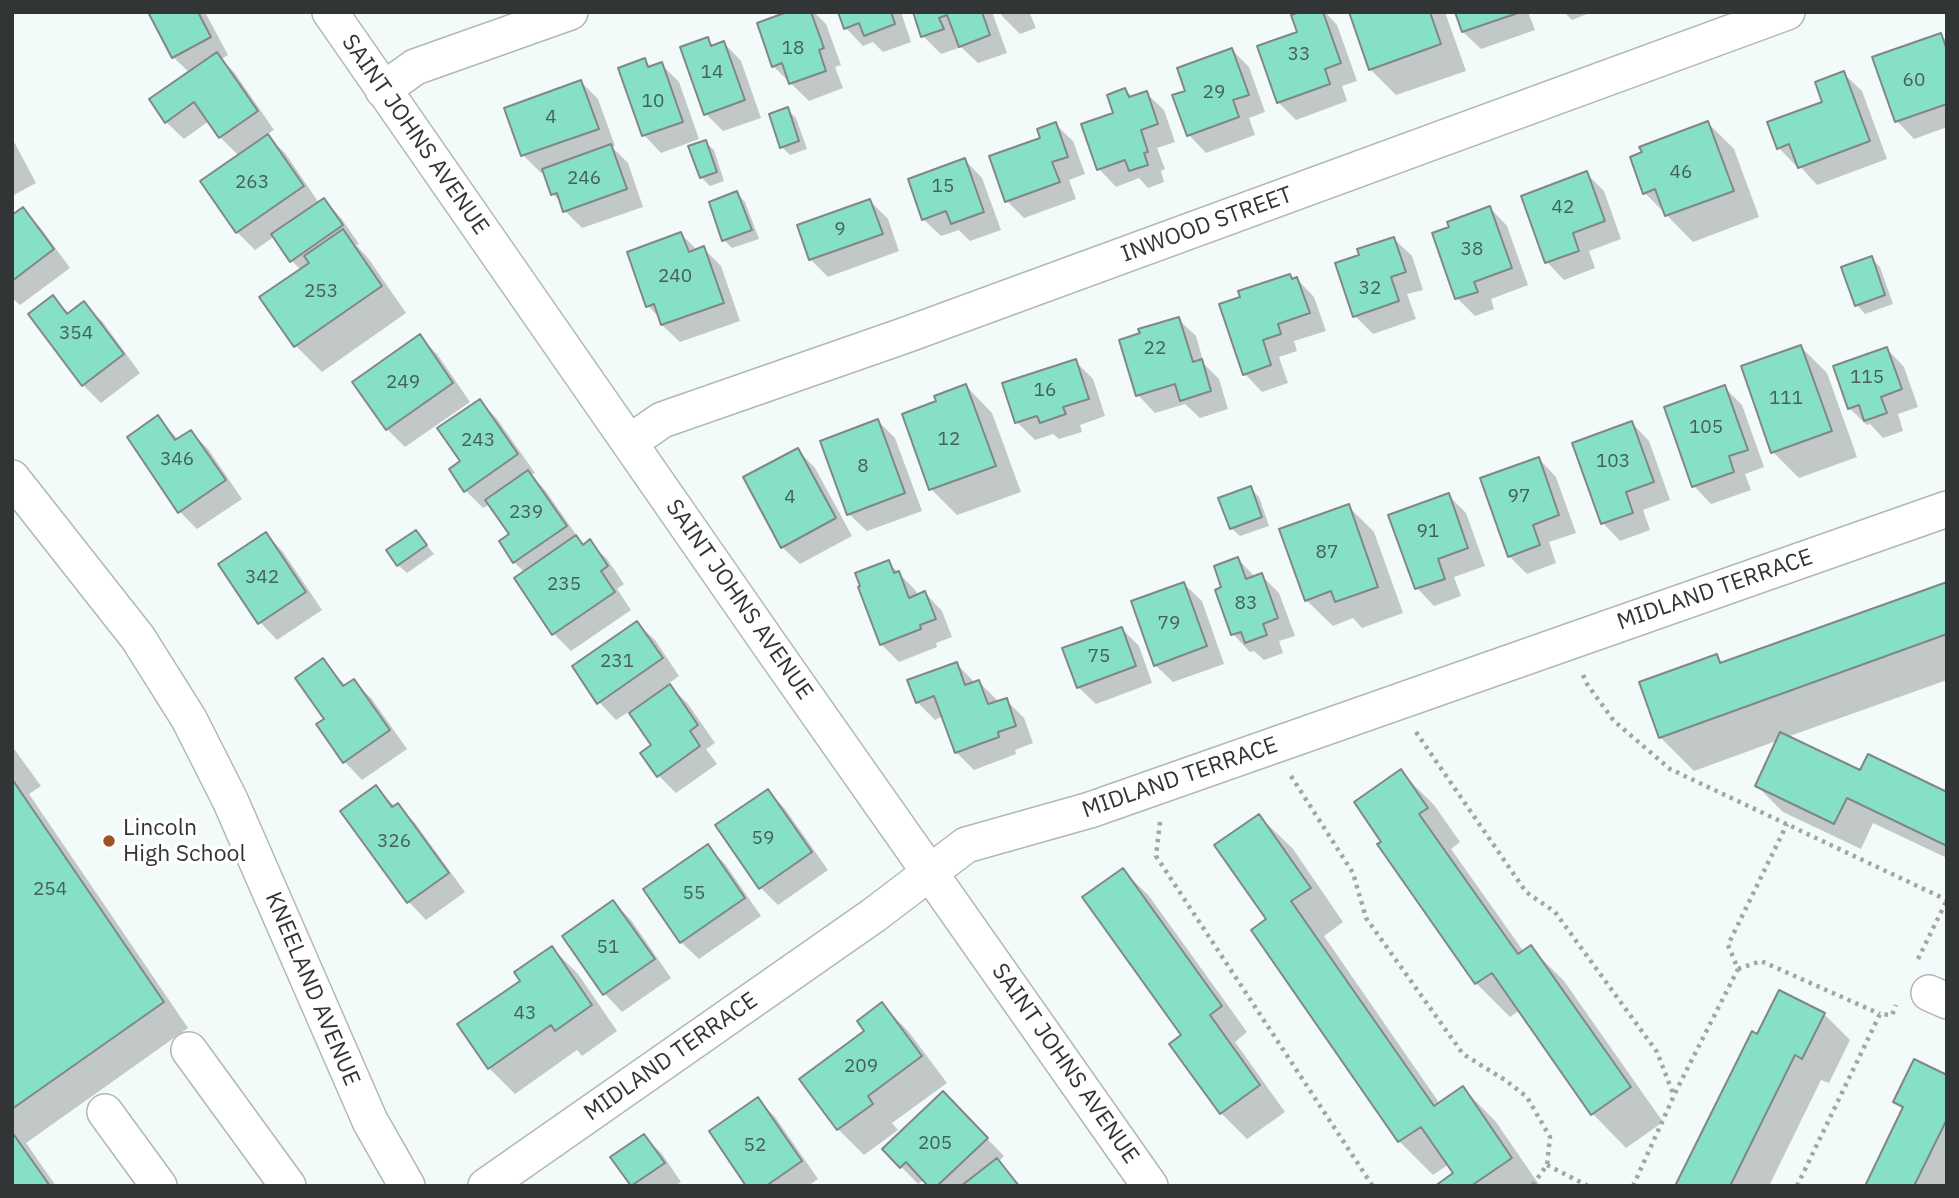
<!DOCTYPE html>
<html>
<head>
<meta charset="utf-8">
<style>
	body { margin:0 }
	#map { position:relative; width:1959px; height:1198px; overflow:hidden; background:#f3fafa; font-family:"IBM Plex Sans",sans-serif }
	canvas { display:block }
	.frame { position:absolute; inset:0; border:14px solid #323535; pointer-events:none }
</style>
</head>
<body>
<div id="map">
<canvas width="1959" height="1198"></canvas>
<div class="frame"></div>
</div>
<script>
const context = document.querySelector('canvas').getContext('2d');
context.lineJoin = 'round';
function fill(path, color) { context.fillStyle = color; context.fill(path, 'evenodd'); }
const poly = rows => new Path2D(rows.map(r => 'M' + r).join(''));
function stroke(path, color, width, dash) { context.strokeStyle = color; context.lineWidth = width; context.lineCap = dash ? 'butt' : 'round'; context.setLineDash(dash || []); context.stroke(path); }
function label(font, color, halo, rows, align = 'center') {
  context.font = font + ' "IBM Plex Sans",sans-serif'; context.lineWidth = 7; context.setLineDash([]); context.textBaseline = 'middle'; context.strokeStyle = halo; context.fillStyle = color; for (const [text, x, y, turn = 0] of rows) {
    context.save(); context.translate(x, y); context.rotate((+turn || 0) * Math.PI / 180); context.textAlign = isNaN(turn) ? turn : align; if (halo) context.strokeText(text, 0, 0); context.fillText(text, 0, 0); context.restore();
  }
}
const shadow = poly([
	[147,12,205,12,228,55,221,59,234,72,274,130,266,135,285,153,319,203,324,200,341,218,359,244,356,245,368,258,406,313,322,372,296,346,262,298,301,270,292,261,275,236,255,250,237,232,239,156,220,137,209,121,184,139,166,122,190,73,173,57,153,19],
	[792,12,814,12,826,24,841,65,835,67,843,88,809,101,773,66],
	[840,12,901,12,911,42,883,52,873,42,863,46,846,28],
	[915,12,992,12,1007,53,978,63,961,47,941,54,923,36],
	[1000,12,1036,12,1030,14,1036,28,1020,34,1002,16],
	[1305,12,1325,12,1337,25,1357,81,1342,86,1347,101,1296,120,1278,102],
	[1350,12,1445,12,1466,71,1396,95,1370,69],
	[1457,12,1528,12,1535,30,1481,49,1463,32],
	[1564,12,1592,12,1572,20],
	[1940,35,1947,41,1947,127,1914,139,1897,121],
	[707,39,715,47,724,43,741,61,761,118,723,131,706,114],
	[1232,50,1249,67,1265,112,1249,118,1255,135,1206,153,1189,135,1187,92],
	[644,60,651,67,661,64,679,82,699,139,661,153,644,135],
	[1844,74,1862,91,1887,159,1817,185,1799,165,1796,166,1779,148,1824,103],
	[581,82,598,99,615,146,612,147,628,163,643,207,582,228,565,211,563,205,553,194,544,172,541,173,523,155],
	[1125,90,1133,98,1146,93,1164,110,1175,142,1157,148,1165,169,1161,171,1164,182,1148,188,1139,178,1116,187,1099,169,1115,114],
	[787,109,796,118,807,149,790,155,782,147],
	[1708,123,1734,149,1759,217,1693,242,1645,193,1644,153],
	[1055,124,1073,141,1085,174,1069,180,1076,199,1024,218,1007,201,1042,139],
	[12,138,36,183,12,196],
	[705,142,714,150,724,181,710,186,701,177],
	[965,160,982,178,1001,230,970,241,959,230,941,236,923,219],
	[1586,173,1604,191,1621,239,1589,251,1595,268,1564,280,1547,262],
	[737,193,745,202,759,239,732,248,724,240],
	[870,201,888,219,899,251,828,277,810,259],
	[1490,208,1507,226,1528,285,1491,299,1494,309,1475,316,1457,298],
	[22,209,40,227,70,268,20,305,12,298,12,217],
	[681,234,697,250,703,248,721,266,740,321,680,342,662,325,660,318,648,306],
	[1394,239,1412,256,1423,290,1407,294,1416,319,1373,334,1355,316,1337,264,1361,256],
	[1871,258,1880,267,1893,304,1865,314,1857,305],
	[1290,276,1294,280,1297,279,1314,297,1326,331,1294,341,1297,351,1279,357,1288,383,1262,392,1245,374,1242,298],
	[52,297,70,314,84,304,102,321,140,373,101,403,83,385],
	[1178,319,1196,336,1204,364,1219,379,1228,409,1200,418,1185,404,1155,413,1138,395],
	[420,337,437,354,470,402,405,447,387,429],
	[1801,347,1827,373,1857,457,1799,478,1773,452],
	[1887,349,1904,367,1918,407,1898,414,1903,431,1883,438,1870,424,1867,425,1849,408],
	[1075,361,1093,379,1105,416,1080,425,1082,432,1059,439,1053,434,1035,440,1017,422],
	[966,386,992,413,1021,492,957,515,931,489,938,402],
	[1724,387,1742,405,1764,467,1745,474,1751,490,1711,504,1694,486],
	[480,401,497,419,535,473,531,475,545,490,584,546,589,542,607,559,624,584,617,589,631,610,571,651,554,634,525,573,514,562,511,534,490,504,483,508,466,491,451,469,462,462],
	[158,418,179,440,191,432,208,449,242,499,197,529,179,511],
	[878,421,895,438,922,511,867,531,849,514],
	[1632,423,1649,441,1670,500,1643,510,1650,530,1620,541,1603,523,1575,444],
	[798,450,815,468,852,536,800,564,782,547],
	[1539,459,1556,477,1576,533,1549,542,1556,563,1527,574,1509,556],
	[1250,488,1259,497,1269,526,1240,536,1231,528],
	[1448,495,1466,513,1485,566,1454,577,1461,596,1434,606,1417,588],
	[1348,506,1374,532,1403,613,1362,628,1353,618,1333,626,1306,600],
	[416,532,434,554,407,573,398,565],
	[266,534,283,552,322,610,277,640,260,622],
	[1238,559,1255,577,1261,575,1279,593,1295,636,1279,641,1283,653,1264,660,1254,651,1250,652,1233,634,1223,588],
	[888,562,916,591,918,596,925,593,942,611,952,637,936,643,937,647,899,662,881,644],
	[1184,584,1202,601,1224,664,1173,682,1155,665],
	[1947,584,1947,680,1787,737,1861,773,1947,794,1947,858,1873,823,1861,849,1783,812,1757,786,1779,740,1694,771,1660,737,1716,656,1724,664],
	[637,623,655,640,679,676,668,684,688,704,715,743,706,749,717,764,676,793,658,775,654,746,630,711,616,720,599,702],
	[1122,629,1139,646,1152,683,1096,704,1078,687],
	[323,661,346,686,353,681,371,698,407,749,362,780,345,762,318,725,327,719],
	[957,664,975,683,979,682,997,700,998,703,1006,700,1024,718,1033,743,1015,750,1016,754,974,770,956,752,943,716,935,720,917,702],
	[12,746,41,786,29,794,188,1028,26,1143,56,1186,12,1186],
	[1401,772,1434,805,1460,842,1451,849,1524,952,1530,947,1564,981,1663,1122,1626,1148,1593,1114,1520,1010,1510,1017,1476,983,1380,845,1384,842],
	[376,787,395,807,397,805,415,823,465,892,426,920,409,902,342,811],
	[768,791,785,809,828,870,778,905,760,887],
	[1259,816,1293,849,1343,922,1324,936,1440,1104,1463,1088,1496,1122,1540,1186,1438,1186,1456,1174,1449,1164,1433,1175,1399,1141,1253,931,1268,920],
	[707,846,725,864,761,916,699,959,681,942],
	[1123,870,1149,896,1247,1032,1235,1042,1285,1112,1247,1139,1221,1113,1172,1044,1184,1036],
	[613,902,631,920,671,978,622,1012,605,994,564,936],
	[552,948,578,974,617,1031,582,1056,577,1050,515,1094,489,1068,522,981],
	[882,1005,908,1031,947,1083,892,1123,898,1130,864,1155,838,1129,866,1032],
	[1824,1014,1850,1040,1829,1083,1821,1080,1769,1186,1677,1186,1758,1036],
	[1947,1077,1947,1186,1867,1186,1903,1110,1895,1101],
	[757,1099,775,1117,818,1179,808,1186,748,1186],
	[960,1111,1004,1156,998,1162,1021,1186,931,1186,925,1179,918,1184,884,1149],
	[644,1136,662,1154,681,1182,675,1186,633,1186,613,1157]
]);
const building = poly([
	[148,12,198,12,211,37,172,58,148,12],
	[787,12,811,12,824,48,819,50,826,71,789,84,782,63,772,67,757,23,787,12],
	[838,12,891,12,895,24,864,36,859,23,844,29,838,12],
	[913,12,982,12,990,35,959,47,947,15,939,18,944,29,921,37,913,12],
	[1300,12,1323,12,1341,63,1325,69,1330,84,1277,103,1257,46,1297,32,1291,15,1300,12],
	[1349,12,1430,12,1441,44,1369,70,1349,12],
	[1455,12,1518,12,1518,13,1462,32,1455,12],
	[1941,33,1947,50,1947,104,1895,122,1872,57,1941,33],
	[708,37,711,46,724,41,745,100,704,115,680,47,708,37],
	[1232,48,1249,95,1233,100,1239,117,1187,136,1172,95,1185,91,1177,68,1232,48],
	[217,52,258,111,219,138,194,102,165,123,149,99,217,52],
	[645,58,648,67,662,62,683,122,642,136,618,68,645,58],
	[1844,71,1870,141,1798,168,1789,144,1777,149,1767,122,1822,102,1815,82,1844,71],
	[581,80,599,129,521,156,504,108,581,80],
	[1125,88,1129,97,1147,91,1158,124,1141,130,1148,152,1144,153,1148,165,1129,171,1125,160,1097,170,1081,124,1113,113,1107,95,1125,88],
	[788,107,799,141,780,148,769,114,788,107],
	[1708,121,1734,191,1665,216,1655,189,1643,194,1630,157,1642,152,1639,147,1708,121],
	[1056,122,1068,157,1052,162,1060,182,1005,202,989,156,1040,138,1037,129,1056,122],
	[268,134,304,186,236,233,200,181,268,134],
	[706,140,717,172,700,178,688,146,706,140],
	[611,144,627,189,563,212,557,193,551,195,542,169,611,144],
	[965,158,984,212,951,224,946,211,922,220,908,179,965,158],
	[1587,171,1605,221,1573,233,1579,251,1545,263,1521,196,1587,171],
	[737,191,752,230,722,241,709,202,737,191],
	[324,198,343,225,290,262,271,234,324,198],
	[870,199,883,234,809,260,797,225,870,199],
	[1490,206,1512,268,1474,282,1478,292,1455,299,1432,233,1449,227,1447,222,1490,206],
	[23,207,54,249,12,281,12,215,23,207],
	[343,229,382,286,294,347,259,297,309,263,304,256,343,229],
	[681,232,689,252,704,246,724,303,661,325,654,304,646,307,627,252,681,232],
	[1394,237,1406,272,1391,277,1399,301,1353,317,1335,263,1359,255,1357,249,1394,237],
	[1872,256,1885,295,1855,306,1841,267,1872,256],
	[1290,274,1292,279,1297,277,1310,313,1278,324,1281,334,1263,340,1271,365,1243,375,1219,304,1240,297,1238,291,1290,274],
	[53,295,67,314,84,301,124,354,82,386,28,314,53,295],
	[1179,317,1193,362,1202,359,1211,391,1180,401,1175,384,1136,396,1119,340,1140,333,1138,329,1179,317],
	[420,334,453,383,386,430,352,382,420,334],
	[1801,345,1832,431,1771,453,1741,366,1801,345],
	[1887,347,1902,389,1881,397,1887,413,1864,421,1859,405,1848,409,1833,366,1887,347],
	[1076,359,1089,399,1063,407,1066,414,1040,423,1037,416,1015,423,1002,383,1076,359],
	[966,384,996,466,929,490,902,414,936,401,934,396,966,384],
	[1725,385,1748,450,1729,456,1734,472,1692,487,1664,407,1725,385],
	[480,399,518,454,464,492,449,469,460,461,437,428,480,399],
	[158,415,175,440,191,430,226,480,178,513,127,437,158,415],
	[878,419,905,493,847,515,820,441,878,419],
	[1632,421,1654,482,1626,492,1633,513,1601,524,1572,443,1632,421],
	[798,448,836,518,781,548,743,477,798,448],
	[1539,457,1559,515,1533,525,1540,545,1508,557,1480,478,1539,457],
	[528,470,567,526,513,563,499,541,509,534,485,500,528,470],
	[1251,486,1262,517,1230,529,1218,498,1251,486],
	[1449,493,1468,548,1438,559,1445,579,1415,589,1388,515,1449,493],
	[1349,504,1378,587,1335,602,1331,591,1305,601,1279,529,1349,504],
	[416,530,427,545,397,566,386,550,416,530],
	[266,532,306,592,258,624,218,564,266,532],
	[576,535,583,545,590,539,608,566,601,571,615,592,552,635,514,578,576,535],
	[1238,557,1246,579,1262,573,1278,618,1263,624,1267,635,1245,643,1241,632,1231,635,1215,590,1221,587,1214,566,1238,557],
	[889,560,894,573,899,571,909,598,925,591,936,619,920,625,921,629,880,645,858,587,860,586,855,573,889,560],
	[1184,582,1207,646,1154,666,1131,601,1184,582],
	[1947,582,1947,634,1659,738,1639,682,1717,654,1720,663,1947,582],
	[637,621,663,658,597,704,572,666,637,621],
	[1122,627,1136,666,1077,688,1062,648,1122,627],
	[323,658,343,686,354,679,390,730,343,763,316,724,324,719,295,678,323,658],
	[957,662,965,685,979,680,988,704,1007,698,1016,726,998,732,999,737,955,753,934,696,916,703,907,680,957,662],
	[670,684,698,725,690,731,700,746,657,777,640,753,651,745,629,713,670,684],
	[1780,732,1860,770,1868,754,1947,792,1947,846,1847,798,1834,824,1755,786,1780,732],
	[1401,769,1428,808,1419,814,1518,954,1531,945,1631,1087,1591,1115,1492,973,1475,984,1377,844,1381,842,1354,802,1401,769],
	[12,779,164,1002,12,1109,12,779],
	[376,785,392,807,398,803,449,873,407,903,340,811,376,785],
	[768,789,812,852,759,889,715,825,768,789],
	[1259,814,1311,888,1291,901,1434,1106,1463,1086,1512,1158,1471,1186,1435,1186,1453,1173,1421,1127,1398,1142,1251,930,1266,919,1214,845,1259,814],
	[708,844,745,898,680,943,643,889,708,844],
	[1123,868,1222,1006,1210,1015,1260,1085,1220,1114,1169,1044,1181,1035,1082,897,1123,868],
	[613,900,655,959,603,995,562,936,613,900],
	[552,946,592,1005,555,1031,551,1025,488,1069,457,1024,520,981,514,972,552,946],
	[1779,990,1825,1013,1802,1059,1795,1055,1730,1186,1675,1186,1752,1031,1757,1034,1779,990],
	[882,1002,922,1056,868,1096,873,1104,837,1130,799,1079,864,1031,857,1021,882,1002],
	[1914,1059,1947,1075,1947,1119,1914,1186,1865,1186,1903,1107,1893,1102,1914,1059],
	[943,1091,988,1138,937,1186,928,1186,906,1162,900,1168,882,1149,943,1091],
	[758,1097,802,1161,766,1186,746,1186,709,1131,758,1097],
	[12,1132,50,1186,12,1186,12,1132],
	[644,1134,665,1163,631,1186,610,1157,644,1134],
	[997,1158,1019,1186,961,1186,997,1158]
]);
const path = poly([
	[1583,675,1587,684,1614,721,1670,769,1947,900],
	[1416,732,1526,892,1555,912,1657,1052,1674,1096],
	[1291,776,1353,873,1366,918,1463,1054,1505,1080,1527,1097,1550,1137,1547,1165,1532,1186],
	[1160,822,1156,856,1372,1185,1370,1186],
	[1918,959,1947,900],
	[1738,969,1761,961,1880,1014],
	[1547,1165,1588,1186],
	[1633,1186,1677,1089,1738,969,1728,945,1787,824],
	[1797,1186,1880,1014,1892,1015,1896,1005]
]);
const minor = poly([
	[330,12,776,654,1150,1186],
	[383,90,415,67,570,12],
	[630,442,662,420,903,336,1787,12],
	[12,478,138,638,189,719,230,800,370,1121,407,1186],
	[1929,993,1947,1001],
	[189,1050,288,1186],
	[105,1112,159,1186],
	[486,1186,874,915,966,845,1090,810,1947,509]
]);
const markers = [
	[109,841,7,"#995527"]
];
const numberNames = [
	["18",793,49],
	["33",1299,55],
	["14",712,73],
	["60",1914,81],
	["29",1214,93],
	["10",653,102],
	["4",551,118],
	["46",1681,173],
	["246",584,179],
	["263",252,183],
	["15",943,187],
	["42",1563,208],
	["9",840,230],
	["38",1472,250],
	["240",675,277],
	["32",1370,289],
	["253",321,292],
	["354",76,334],
	["22",1155,349],
	["115",1867,378],
	["249",403,383],
	["16",1045,391],
	["111",1786,399],
	["105",1706,428],
	["12",949,440],
	["243",478,441],
	["346",177,460],
	["103",1613,462],
	["8",863,467],
	["97",1519,497],
	["4",790,498],
	["239",526,513],
	["91",1428,532],
	["87",1327,553],
	["342",262,578],
	["235",564,585],
	["83",1246,604],
	["79",1169,624],
	["75",1099,657],
	["231",617,662],
	["59",763,839],
	["326",394,842],
	["254",50,890],
	["55",694,894],
	["51",608,948],
	["43",525,1014],
	["209",861,1067],
	["205",935,1144],
	["52",755,1146]
];
const streetNames = [
	["SAINT JOHNS AVENUE",415,135,55],
	["INWOOD STREET",1207,225,-20],
	["MIDLAND TERRACE",1715,590,-19],
	["SAINT JOHNS AVENUE",739,600,55],
	["MIDLAND TERRACE",1180,778,-19],
	["KNEELAND AVENUE",312,989,67],
	["MIDLAND TERRACE",671,1057,-35],
	["SAINT JOHNS AVENUE",1065,1064,55]
];
const poiNames = [
	["Lincoln",123,828],
	["High School",123,854]
];
fill(shadow, '#0003');
fill(building, '#86e0c6');
stroke(building, '#818785', 2);
stroke(minor, '#b1b7b8', 38);
stroke(path, '#a1a7a7', 4.5, [3.5, 5]);
stroke(minor, '#fff', 35);
for (const [x, y, r, color] of markers) { const dot = new Path2D(); dot.arc(x, y, r, 0, 2 * Math.PI); context.fillStyle = color; context.fill(dot); stroke(dot, '#fff', 2.5); }
label('19px', '#476059', null, numberNames);
label('23px', '#323535', '#fff', streetNames);
label('23px', '#323535', '#fff', poiNames, 'left');
</script>
</body>
</html>
